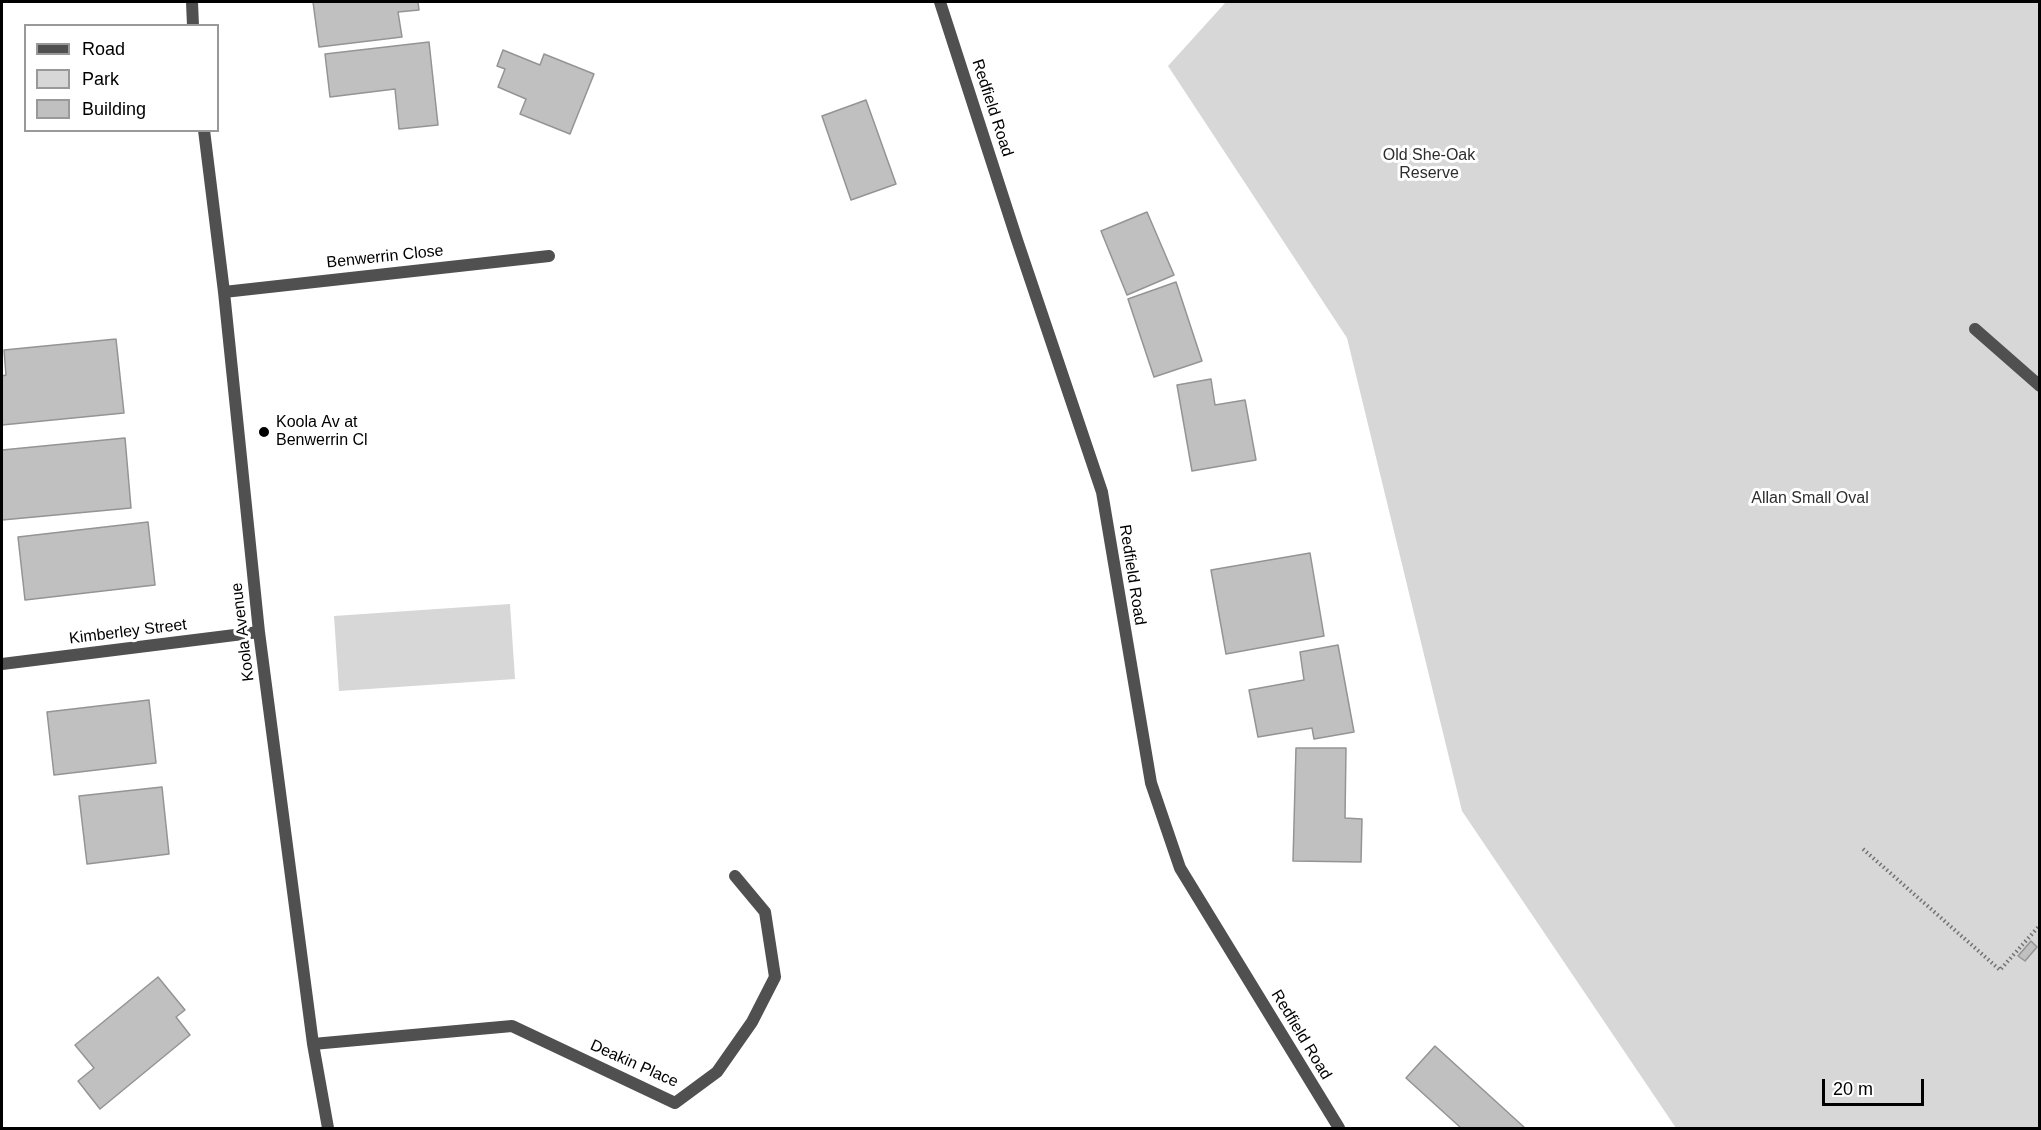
<!DOCTYPE html>
<html>
<head>
<meta charset="utf-8">
<style>
	body { margin:0 }
	#map { position:relative; width:2041px; height:1130px; overflow:hidden; background:#fff; font-family:Helvetica,sans-serif }
	canvas { display:block }
	.frame { position:absolute; inset:0; border:3px solid #000; pointer-events:none }
	.legend { position:absolute; left:24px; top:24px; width:195px; height:108px; box-sizing:border-box; background:#fff; border:2px solid #999; margin:0; padding:8px 10px; list-style:none; font-size:18px; color:#000 }
	.legend li { display:flex; align-items:center; gap:12px; height:30px }
	.legend b { width:30px; border:2px solid #999 }
	.scale { position:absolute; left:1822px; top:1079px; width:102px; height:27px; box-sizing:border-box; border:3px solid #000; border-top:0; padding-left:8px; font-size:18px; line-height:21px; white-space:nowrap; color:#000; -webkit-text-stroke:4px #fff; paint-order:stroke }
</style>
</head>
<body>
<div id="map">
<canvas width="2041" height="1130"></canvas>
<div class="frame"></div>
<ul class="legend">
<li><b style="height:8px;background:#505050"></b>Road</li>
<li><b style="height:16px;background:#d7d7d7"></b>Park</li>
<li><b style="height:16px;background:#c0c0c0"></b>Building</li>
</ul>
<div class="scale">20 m</div>
</div>
<script>
const context = document.querySelector('canvas').getContext('2d');
context.lineJoin = 'round';
function fill(path, color) { context.fillStyle = color; context.fill(path, 'evenodd'); }
const poly = rows => new Path2D(rows.map(r => 'M' + r).join(''));
function stroke(path, color, width, dash) { context.strokeStyle = color; context.lineWidth = width; context.lineCap = dash ? 'butt' : 'round'; context.setLineDash(dash || []); context.stroke(path); }
function label(font, color, halo, rows, align = 'center') {
  context.font = font + ' Helvetica,sans-serif'; context.lineWidth = 6; context.setLineDash([]); context.textBaseline = 'middle'; context.strokeStyle = halo; context.fillStyle = color; for (const [text, x, y, turn = 0] of rows) {
    context.save(); context.translate(x, y); context.rotate((+turn || 0) * Math.PI / 180); context.textAlign = isNaN(turn) ? turn : align; if (halo) context.strokeText(text, 0, 0); context.fillText(text, 0, 0); context.restore();
  }
}
const green = poly([
	[1226,2,2039,2,2040,1126,2038,1128,1676,1128,1462,811,1347,338,1168,66],
	[510,604,515,679,339,691,334,616]
]);
const building = poly([
	[313,2,418,2,419,10,398,12,402,37,319,47,313,2],
	[429,42,438,125,399,129,395,89,330,97,325,54,429,42],
	[503,50,540,65,544,54,594,74,570,134,520,114,526,99,498,87,505,69,497,66,503,50],
	[866,100,896,184,851,200,822,116,866,100],
	[1147,212,1174,275,1127,295,1101,231,1147,212],
	[1176,282,1202,361,1154,377,1128,299,1176,282],
	[116,339,124,413,2,425,2,376,6,375,4,350,116,339],
	[1211,379,1215,405,1245,400,1256,460,1192,471,1177,385,1211,379],
	[125,438,131,508,2,520,2,450,125,438],
	[148,522,155,585,25,600,18,537,148,522],
	[1310,553,1324,636,1226,654,1211,570,1310,553],
	[1338,645,1354,732,1314,739,1312,728,1258,737,1249,690,1304,680,1300,652,1338,645],
	[149,700,156,763,54,775,47,712,149,700],
	[1296,748,1346,748,1345,818,1362,819,1361,862,1293,861,1296,748],
	[162,787,169,854,87,864,79,796,162,787],
	[2031,941,2037,947,2025,961,2018,956,2031,941],
	[158,977,185,1010,176,1017,190,1035,100,1109,78,1081,94,1068,75,1045,158,977],
	[1435,1046,1525,1128,1461,1128,1406,1078,1435,1046]
]);
const path = poly([
	[1863,849,2000,970,2040,925]
]);
const lane = poly([
	[1975,329,2040,386]
]);
const street = poly([
	[192,2,193,26],
	[940,2,1017,240,1102,492,1151,783,1180,868,1339,1128],
	[204,130,224,292,259,632,313,1044,328,1128],
	[224,292,549,256],
	[2,664,259,632],
	[313,1044,512,1026,675,1103,717,1072,752,1022,775,977,765,912,735,876]
]);
const markers = [
	[264,432,6,"#000"]
];
const streetNames = [
	["Redfield Road",992,108,72],
	["Benwerrin Close",385,257,-6],
	["Redfield Road",1132,575,81],
	["Kimberley Street",128,632,-7],
	["Koola Avenue",243,632,-97],
	["Redfield Road",1301,1035,59],
	["Deakin Place",634,1064,24]
];
const parkNames = [
	["Old She-Oak",1429,156],
	["Reserve",1429,174],
	["Allan Small Oval",1810,499]
];
const poiNames = [
	["Koola Av at",276,423],
	["Benwerrin Cl",276,441]
];
fill(green, '#d7d7d7');
fill(building, '#c0c0c0');
stroke(building, '#949494', 1.5);
stroke(path, '#727272', 4, [1.5, 3]);
stroke(lane, '#505050', 12);
stroke(street, '#505050', 12);
for (const [x, y, r, color] of markers) { const dot = new Path2D(); dot.arc(x, y, r, 0, 2 * Math.PI); context.fillStyle = color; context.fill(dot); stroke(dot, '#fff', 2); }
label('16px', '#000', '#fff', streetNames);
label('16px', '#2e2e2e', '#fff', parkNames);
label('16px', '#000', '#fff', poiNames, 'left');
</script>
</body>
</html>
